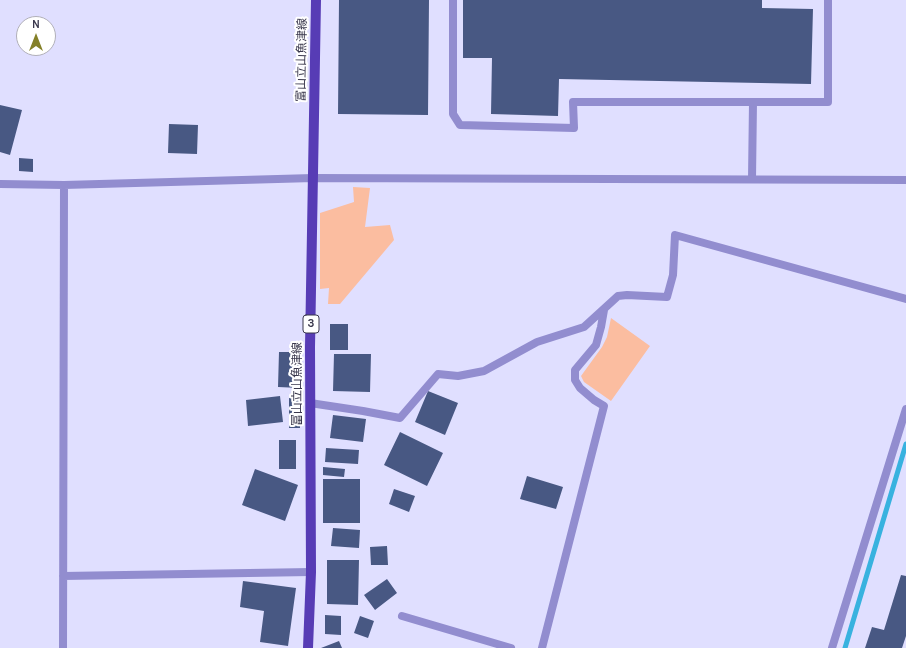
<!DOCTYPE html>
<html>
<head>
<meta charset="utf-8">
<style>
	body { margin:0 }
	#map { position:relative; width:906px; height:648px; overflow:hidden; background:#e0dfff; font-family:Karla,sans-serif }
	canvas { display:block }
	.north { position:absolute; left:16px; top:16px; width:40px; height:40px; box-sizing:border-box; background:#fff; border:1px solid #b0afb8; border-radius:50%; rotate:0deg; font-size:11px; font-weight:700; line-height:16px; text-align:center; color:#3a384d }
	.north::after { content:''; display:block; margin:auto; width:14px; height:18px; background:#848028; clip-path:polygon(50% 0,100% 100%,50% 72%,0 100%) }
</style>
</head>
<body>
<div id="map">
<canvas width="906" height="648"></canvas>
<div class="north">N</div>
</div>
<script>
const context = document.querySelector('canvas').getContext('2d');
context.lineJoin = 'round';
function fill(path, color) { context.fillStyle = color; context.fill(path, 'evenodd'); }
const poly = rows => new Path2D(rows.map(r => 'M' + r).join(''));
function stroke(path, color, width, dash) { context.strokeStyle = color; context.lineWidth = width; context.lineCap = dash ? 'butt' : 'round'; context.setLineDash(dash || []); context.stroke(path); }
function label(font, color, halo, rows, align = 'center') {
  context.font = font + ' Karla,"Noto Sans JP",sans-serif'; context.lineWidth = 4; context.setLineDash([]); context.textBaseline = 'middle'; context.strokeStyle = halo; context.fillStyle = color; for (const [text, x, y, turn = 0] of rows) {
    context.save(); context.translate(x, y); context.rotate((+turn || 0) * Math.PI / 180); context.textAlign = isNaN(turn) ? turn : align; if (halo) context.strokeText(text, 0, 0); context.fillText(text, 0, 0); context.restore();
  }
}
const green = poly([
	[353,187,370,188,365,227,390,225,394,240,340,304,328,304,329,288,320,289,320,213,354,202],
	[611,318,650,346,611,401,584,382,581,376,602,347,607,337]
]);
const stream = poly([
	[845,648,906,444]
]);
const building = poly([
	[339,0,429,0,428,115,338,114],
	[463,0,762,0,762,8,813,9,811,84,559,79,558,116,491,114,492,58,463,58],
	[0,105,22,110,10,155,0,152],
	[169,124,198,125,197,154,168,153],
	[19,158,33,159,33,172,19,171],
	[330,324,348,324,348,350,330,350],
	[279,352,300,352,300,388,278,387],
	[334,354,371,354,370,392,333,391],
	[428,391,458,403,445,435,415,422],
	[280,396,283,422,248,426,246,400],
	[289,398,300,398,300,428,289,428],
	[333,415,366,419,363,442,330,438],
	[400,432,443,453,427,486,384,465],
	[279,440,296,440,296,469,279,469],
	[326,448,359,450,358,464,325,462],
	[323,467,345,469,344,477,323,475],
	[255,469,298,485,285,521,242,505],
	[527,476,563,487,556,509,520,499],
	[323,479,360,479,360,523,323,523],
	[394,489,415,496,409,512,389,504],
	[333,528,360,530,359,548,331,546],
	[387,546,388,565,371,565,370,547],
	[327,560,359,560,358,605,327,604],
	[901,575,906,576,906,636,902,648,865,648,872,627,884,630],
	[387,579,397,593,375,610,364,595],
	[243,581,296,588,288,646,260,642,264,611,240,607],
	[325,615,341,616,341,635,325,634],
	[360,616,374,621,368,638,354,633],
	[339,641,342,648,321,648]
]);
const service = poly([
	[453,0,453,114,460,125,574,128,573,102,828,102,828,0],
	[752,179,753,102]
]);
const minor = poly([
	[0,184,64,185,313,178,906,180],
	[310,403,363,411,400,418,438,374,458,376,484,371,537,342,584,327,618,296,627,295,667,297,673,275,675,235,906,299],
	[63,576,311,572],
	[402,616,511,648],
	[63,648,64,185],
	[542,648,604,406,594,400,580,388,575,380,575,370,596,345,601,327,604,310],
	[832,648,906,409]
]);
const primary = poly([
	[308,648,311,572,310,347,316,0]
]);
const shields = [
	[311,324,16]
];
const shieldNames = [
	["3",311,324]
];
const streetNames = [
	["富山立山魚津線",302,60,-89],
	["富山立山魚津線",298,384,-90]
];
fill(green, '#fbbda0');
stroke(stream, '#38b2df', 5);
fill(building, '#485883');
stroke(service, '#928dcf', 8);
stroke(minor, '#928dcf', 8);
stroke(primary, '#573cb5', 10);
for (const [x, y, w] of shields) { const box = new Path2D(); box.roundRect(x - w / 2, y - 9, w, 18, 3); context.fillStyle = '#fff'; context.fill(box); stroke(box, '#3a384d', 1); }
label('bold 11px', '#3a384d', null, shieldNames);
label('12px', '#3a384d', '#fff', streetNames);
</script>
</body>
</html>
